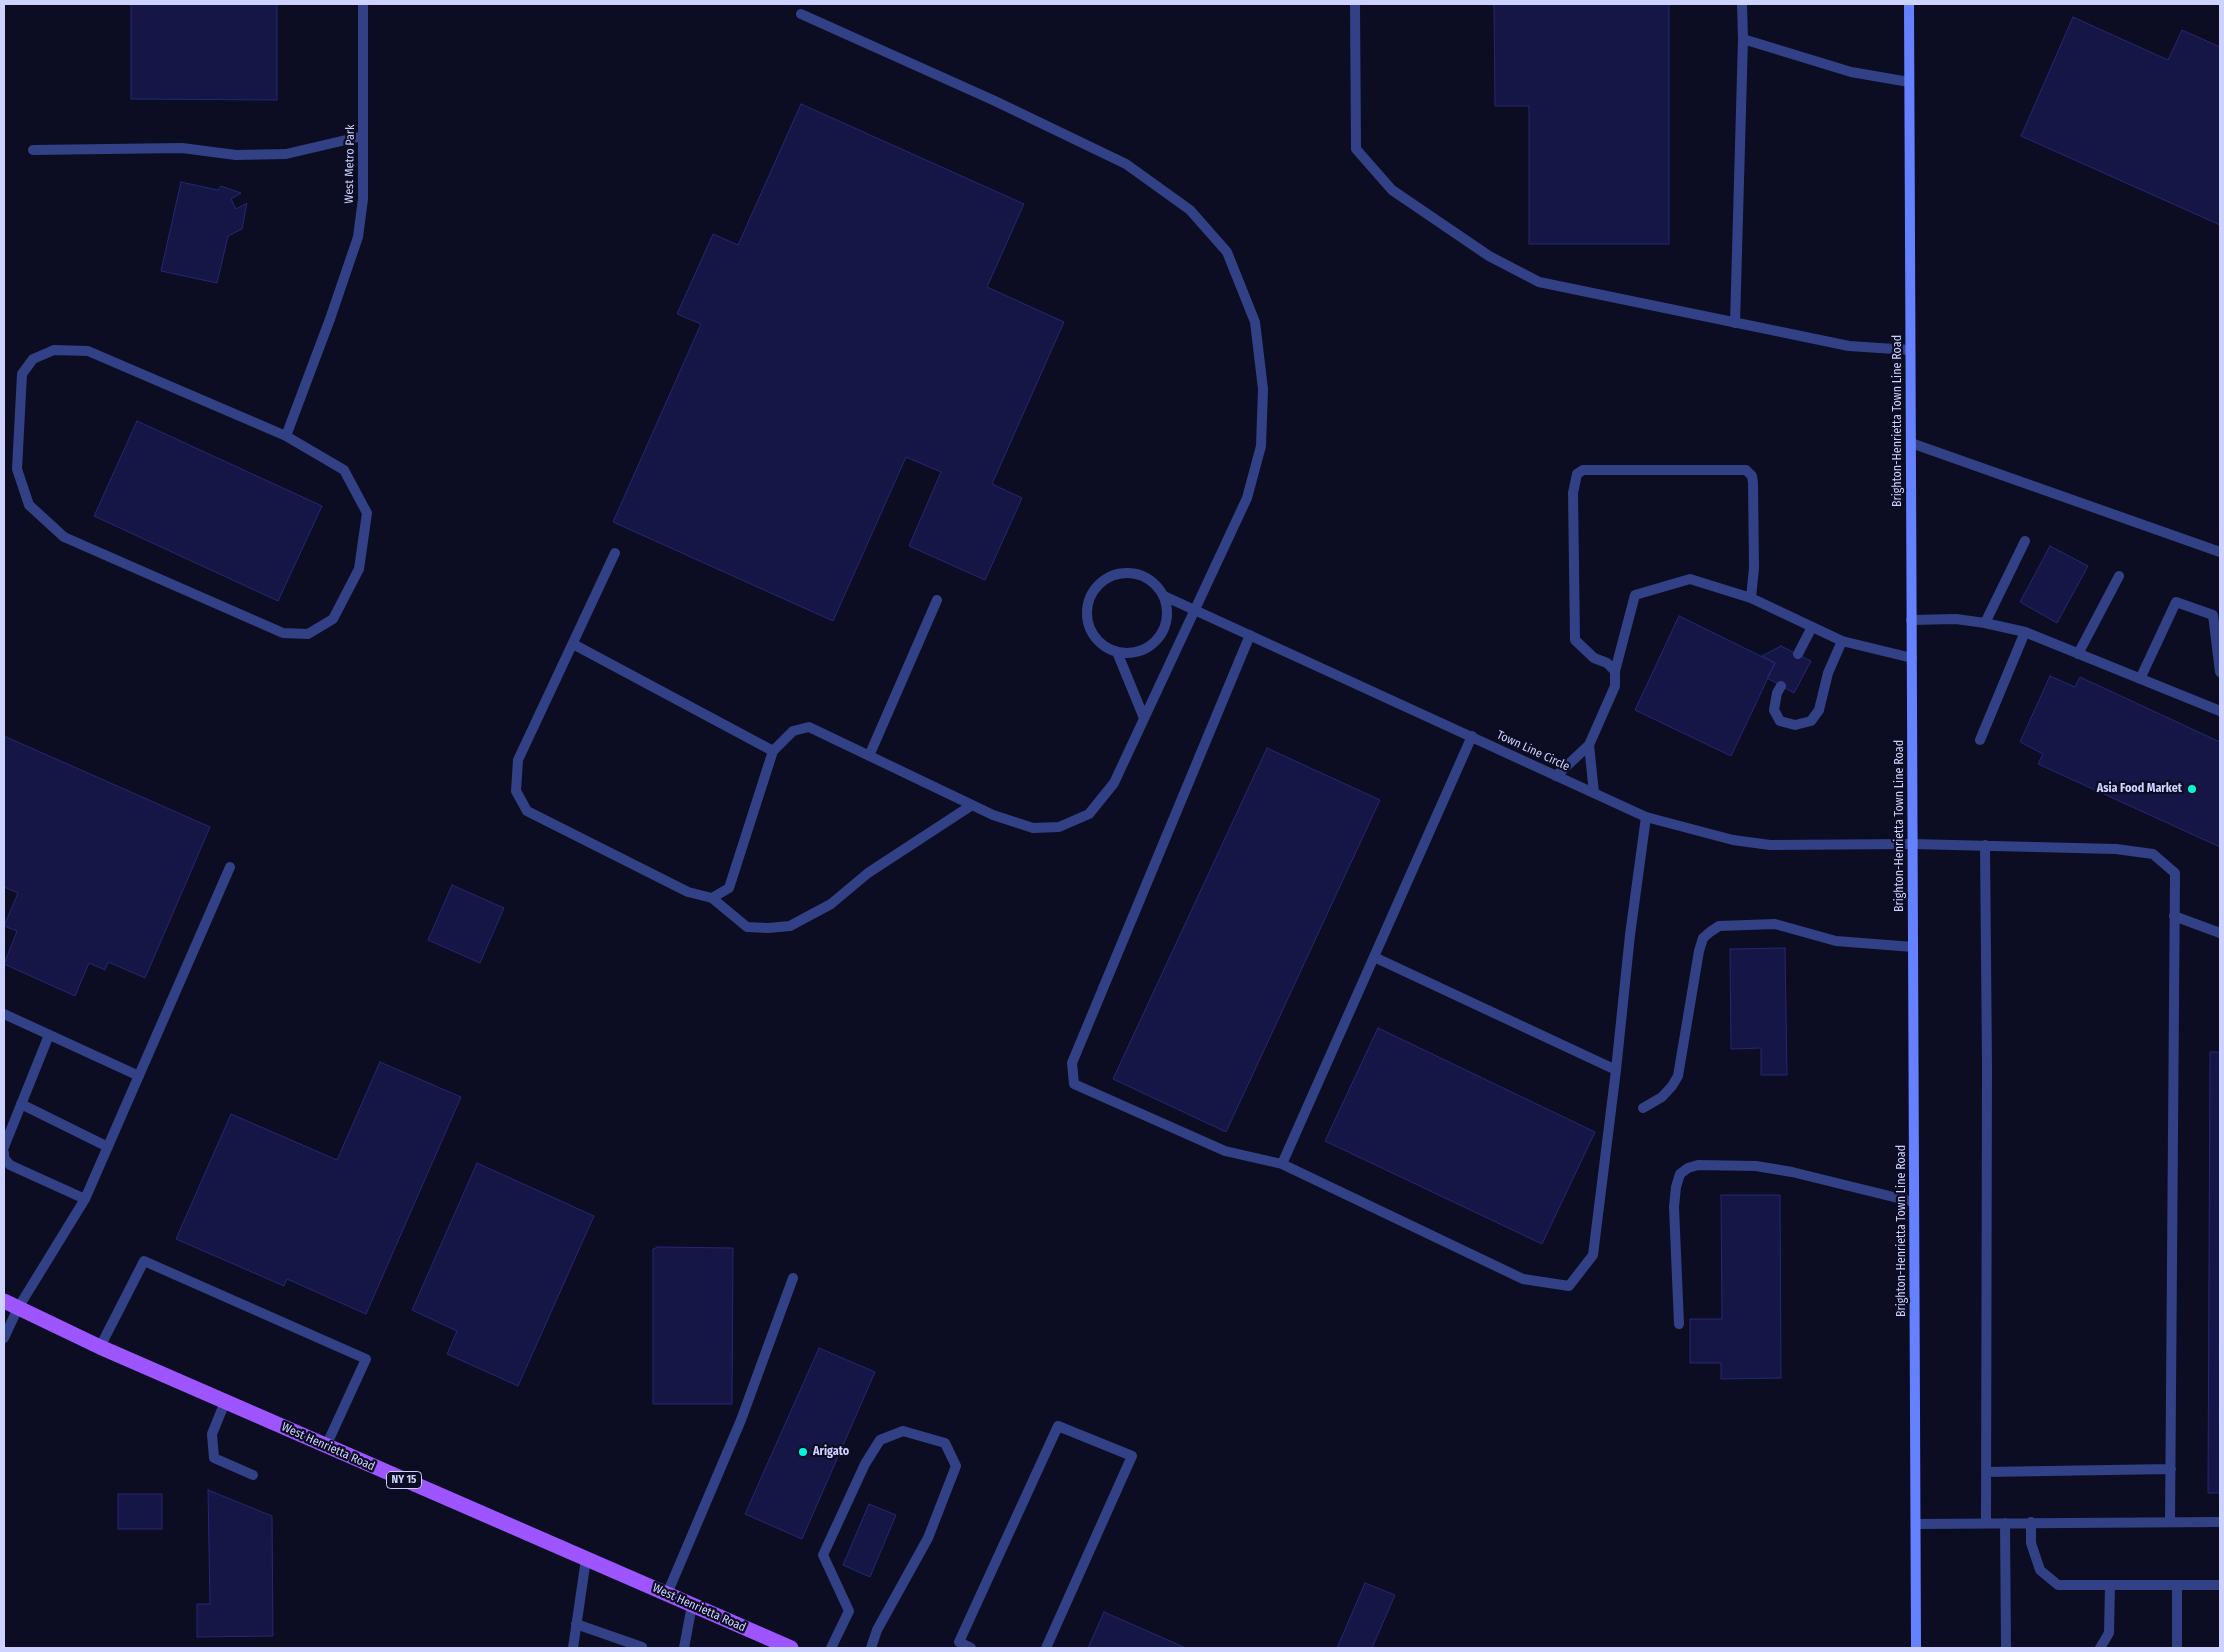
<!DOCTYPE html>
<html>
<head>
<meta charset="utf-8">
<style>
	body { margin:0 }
	#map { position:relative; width:2224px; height:1652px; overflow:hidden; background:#0c0c23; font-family:"Fira Sans Condensed",sans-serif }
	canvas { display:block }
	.frame { position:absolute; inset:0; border:5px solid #ced2ff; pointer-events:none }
</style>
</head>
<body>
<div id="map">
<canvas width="2224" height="1652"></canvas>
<div class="frame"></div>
</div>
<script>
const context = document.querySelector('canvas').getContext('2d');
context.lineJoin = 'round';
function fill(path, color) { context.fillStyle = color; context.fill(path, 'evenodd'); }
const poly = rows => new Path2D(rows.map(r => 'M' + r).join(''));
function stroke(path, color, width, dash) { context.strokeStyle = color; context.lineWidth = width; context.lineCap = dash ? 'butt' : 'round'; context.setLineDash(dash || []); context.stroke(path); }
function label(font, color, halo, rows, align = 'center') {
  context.font = font + ' "Fira Sans Condensed",sans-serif'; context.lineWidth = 4.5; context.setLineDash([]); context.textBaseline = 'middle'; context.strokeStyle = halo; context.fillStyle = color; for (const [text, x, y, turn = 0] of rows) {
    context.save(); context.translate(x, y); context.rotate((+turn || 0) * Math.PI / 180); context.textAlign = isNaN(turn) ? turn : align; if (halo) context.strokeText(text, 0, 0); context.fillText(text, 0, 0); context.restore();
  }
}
const building = poly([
	[131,4,277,4,277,100,131,99,131,4],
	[1494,4,1669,4,1669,244,1529,244,1529,106,1495,106,1494,4],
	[2073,17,2168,60,2182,30,2220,47,2220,225,2021,136,2073,17],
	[801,104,1024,204,987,287,1064,322,992,484,1022,498,985,580,909,546,941,472,906,457,833,621,613,522,701,324,677,314,713,234,738,245,801,104],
	[181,182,218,190,221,186,241,193,231,199,236,209,247,203,242,229,228,236,217,283,161,271,181,182],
	[137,421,322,506,278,601,94,516,137,421],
	[2050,546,2088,566,2057,623,2020,602,2050,546],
	[1679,616,1775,663,1731,756,1635,710,1679,616],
	[1781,646,1811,661,1794,693,1767,678,1775,663,1762,656,1781,646],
	[2050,676,2075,687,2080,677,2220,742,2220,847,2038,764,2043,754,2020,742,2050,676],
	[4,736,210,827,145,978,108,962,105,970,89,963,75,996,4,964,17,931,4,926,18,893,4,887,4,736],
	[1267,748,1380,800,1226,1132,1113,1079,1267,748],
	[452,885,504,908,480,963,428,940,452,885],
	[1785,948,1787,1075,1761,1075,1761,1048,1731,1049,1730,949,1785,948],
	[1378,1028,1595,1132,1542,1244,1325,1141,1378,1028],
	[2210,1052,2220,1052,2220,1493,2208,1493,2210,1052],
	[380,1062,461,1097,366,1314,287,1279,284,1286,176,1239,231,1114,337,1160,380,1062],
	[477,1163,594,1216,518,1386,447,1354,457,1331,412,1310,477,1163],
	[1721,1195,1780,1195,1781,1378,1721,1379,1721,1363,1690,1363,1690,1319,1722,1319,1721,1195],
	[658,1247,733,1248,732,1404,653,1404,653,1249,658,1247],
	[819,1348,875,1372,802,1539,745,1514,819,1348],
	[208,1490,272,1516,273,1636,197,1637,197,1604,210,1604,208,1490],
	[118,1494,162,1494,162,1529,118,1529,118,1494],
	[869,1504,896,1515,870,1577,843,1565,869,1504],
	[1365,1583,1395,1595,1372,1648,1337,1648,1365,1583],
	[1104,1612,1186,1648,1088,1648,1104,1612]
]);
const lane = poly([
	[1355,4,1356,149,1392,190,1489,256,1539,282,1849,346,1910,350],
	[1742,4,1743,39,1851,72,1909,82],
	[33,150,182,148,236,155,286,154,363,136],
	[1735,323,1743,39],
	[54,350,88,351,286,436,344,470,367,513,359,569,333,619,308,634,283,633,64,537,29,505,17,469,22,374,33,359,54,350],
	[286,436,330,319],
	[1911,443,2220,552],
	[615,553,518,760,516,791,527,811,688,892,712,898,729,888,773,751,793,731,809,727,993,815,1033,828,1059,827,1089,814,1114,783,1247,498,1261,446,1263,389,1255,322,1227,252,1190,210,1126,164,995,101,801,14],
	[1911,620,1956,619,1985,623,2025,632,2220,711],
	[1985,623,2025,541],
	[1250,635,1072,1063,1074,1084,1225,1151,1282,1164,1523,1279,1569,1286,1593,1255,1616,1070,1630,935,1646,817],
	[573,644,773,751],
	[1117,652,1144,718],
	[1798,654,1812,627],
	[2078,654,2119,576],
	[1615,671,1635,595,1690,579,1751,598],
	[2140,679,2176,602,2213,615,2220,672],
	[1781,686,1777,693,1774,710,1780,721,1795,725,1811,721,1819,710,1828,673,1842,641],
	[1980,740,2025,632],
	[1589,745,1594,793],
	[869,756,937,600],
	[1556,776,1589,745,1615,686,1615,671,1607,663,1594,658,1575,640,1573,493,1577,474,1583,470,1746,470,1752,476,1753,483,1754,568,1751,598,1842,641,1912,658],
	[1912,844,2116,849,2153,854,2175,873,2170,1522],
	[1985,845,1987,1066,1986,1522],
	[712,898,747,927,768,928,790,926,831,904,868,873,972,805],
	[2174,916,2220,933],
	[1374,957,1616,1070],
	[4,1014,139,1076],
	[21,1104,108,1147],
	[1643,1108,1662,1097,1672,1086,1678,1076,1699,951,1703,938,1710,932,1719,926,1775,924,1836,941,1913,947],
	[4,1147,49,1035],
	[4,1153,4,1158,10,1165,85,1199],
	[1282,1164,1472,736],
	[1679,1324,1674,1207,1676,1187,1680,1174,1688,1168,1698,1165,1756,1166,1792,1172,1914,1202],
	[4,1338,18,1308,85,1199,230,867],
	[100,1347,144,1261,366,1359,326,1446],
	[225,1402,212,1434,214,1458,253,1475],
	[1986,1472,2171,1469],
	[2031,1522,2031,1543,2040,1570,2058,1585,2220,1585],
	[2005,1523,2006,1648],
	[1916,1524,2220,1522],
	[667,1594,741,1420,793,1278],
	[576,1624,642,1647],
	[573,1648,586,1559],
	[684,1648,692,1605],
	[831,1648,849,1611,823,1555,865,1464,880,1440,903,1431,945,1443,956,1466,928,1538,877,1630,871,1648],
	[971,1648,959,1642,1058,1426,1132,1456,1046,1648],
	[2100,1648,2109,1633,2110,1585],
	[2177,1648,2177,1585]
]);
const street = poly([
	[330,319,358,237,363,199,363,4],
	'1087 613a40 40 0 1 1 80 0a40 40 0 1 1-80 0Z',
	[1164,596,1646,817,1733,840,1770,845,1912,844]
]);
const secondary = poly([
	[1909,4,1916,1648]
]);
const primary = poly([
	[4,1301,100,1347,791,1648]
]);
const markers = [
	[2192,789,5,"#00f9de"],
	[803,1452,5,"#00f9de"]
];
const shields = [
	[404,1480,35]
];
const shieldNames = [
	["NY 15",404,1480]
];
const streetNames = [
	["West Metro Park",350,164,-89],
	["Brighton-Henrietta Town Line Road",1898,421,-90],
	["Town Line Circle",1533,751,25],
	["Brighton-Henrietta Town Line Road",1900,826,-90],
	["Brighton-Henrietta Town Line Road",1902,1231,-90],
	["West Henrietta Road",328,1447,24],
	["West Henrietta Road",699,1608,24]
];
const poiNames = [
	["Asia Food Market",2182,789],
	["Arigato",813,1452,"left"]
];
fill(building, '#161646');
stroke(building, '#262774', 1);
stroke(lane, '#324186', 10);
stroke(street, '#324186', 10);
stroke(secondary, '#6581ff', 10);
stroke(primary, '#9c55ff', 15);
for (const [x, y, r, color] of markers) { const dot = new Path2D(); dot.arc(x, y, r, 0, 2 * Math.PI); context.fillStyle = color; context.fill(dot); stroke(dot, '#0c0c23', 2); }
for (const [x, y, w] of shields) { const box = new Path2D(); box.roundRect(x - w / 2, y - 8.5, w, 17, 4); context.fillStyle = '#0c0c23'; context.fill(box); stroke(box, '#ced2ff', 1); }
label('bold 11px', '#ced2ff', null, shieldNames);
label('12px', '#ced2ff', '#0c0c23', streetNames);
label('bold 12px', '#ced2ff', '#0c0c23', poiNames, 'right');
</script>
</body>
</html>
